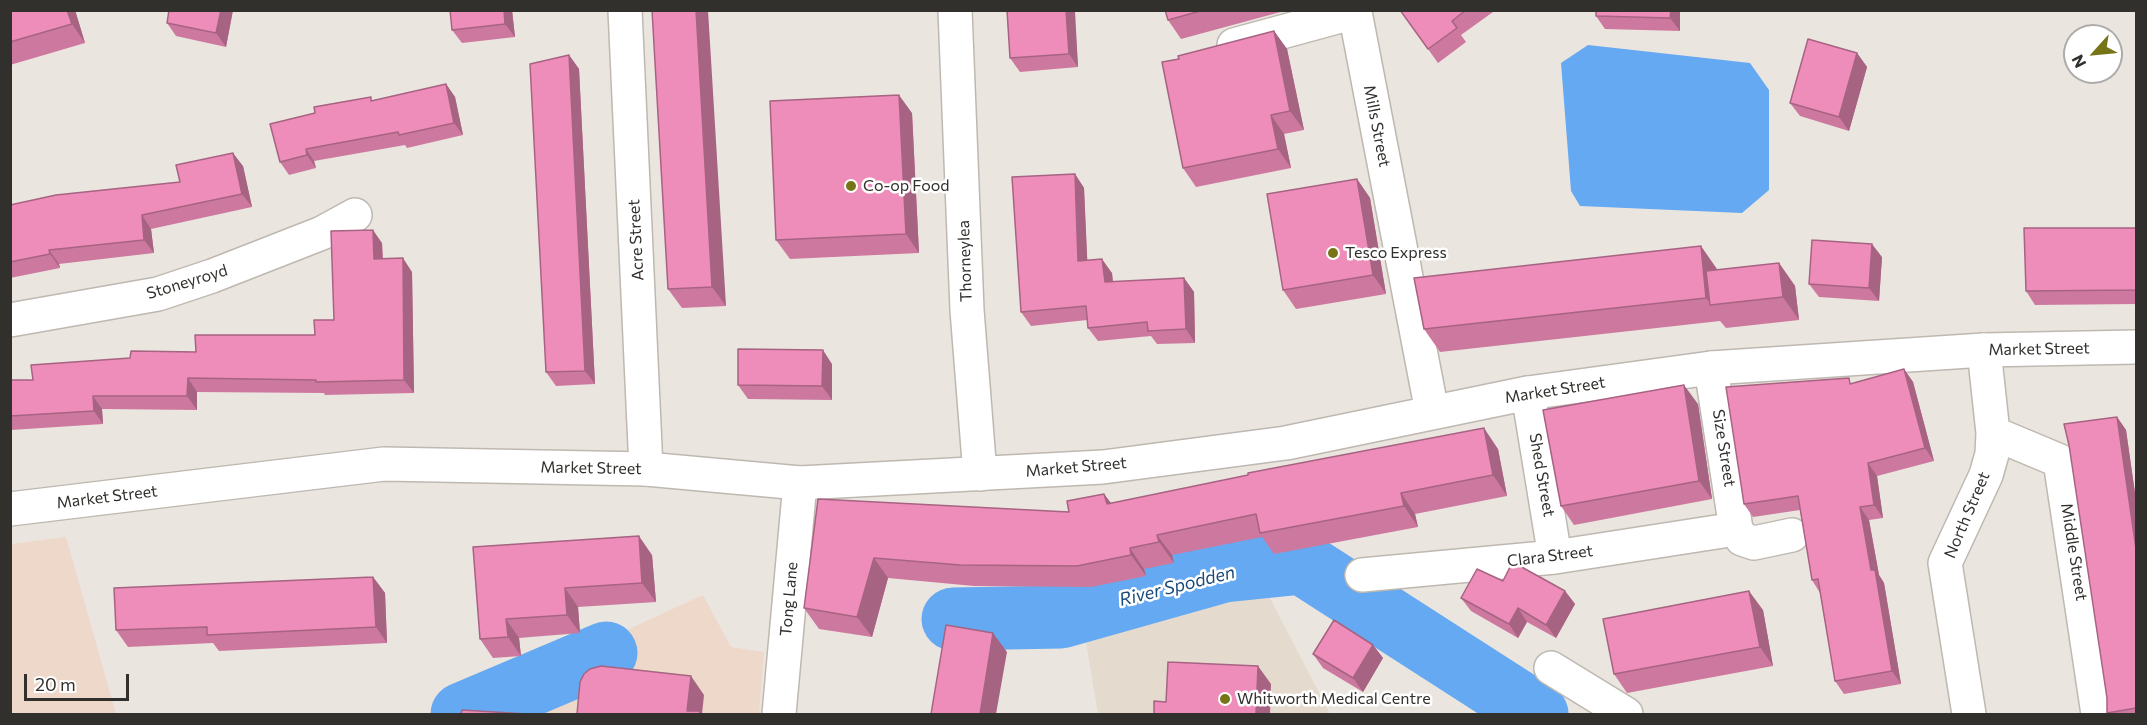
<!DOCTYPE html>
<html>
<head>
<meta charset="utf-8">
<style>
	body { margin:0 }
	#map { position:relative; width:2147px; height:725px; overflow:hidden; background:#ebe5df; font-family:Commissioner,sans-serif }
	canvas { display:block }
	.frame { position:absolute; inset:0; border:12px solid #32302d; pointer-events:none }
	.north { position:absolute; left:2063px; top:24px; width:60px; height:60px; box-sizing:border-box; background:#fff; border:2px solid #adacab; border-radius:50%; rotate:243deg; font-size:16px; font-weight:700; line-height:24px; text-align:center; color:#32302d }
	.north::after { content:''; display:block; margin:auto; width:21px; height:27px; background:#777418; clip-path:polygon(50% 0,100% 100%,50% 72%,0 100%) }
	.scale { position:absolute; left:24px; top:674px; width:105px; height:27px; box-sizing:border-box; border:3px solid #32302d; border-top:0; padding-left:8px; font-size:18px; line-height:21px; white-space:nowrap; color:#32302d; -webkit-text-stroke:4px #fff; paint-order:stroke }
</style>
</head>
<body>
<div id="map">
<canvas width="2147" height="725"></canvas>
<div class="frame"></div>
<div class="north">N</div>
<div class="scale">20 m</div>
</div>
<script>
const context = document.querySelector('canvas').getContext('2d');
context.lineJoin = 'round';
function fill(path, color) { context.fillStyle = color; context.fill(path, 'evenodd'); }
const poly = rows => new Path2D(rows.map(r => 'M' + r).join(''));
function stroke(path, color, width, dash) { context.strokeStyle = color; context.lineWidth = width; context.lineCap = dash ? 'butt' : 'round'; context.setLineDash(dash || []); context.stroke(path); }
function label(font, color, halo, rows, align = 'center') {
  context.font = font + ' Commissioner,sans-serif'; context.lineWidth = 5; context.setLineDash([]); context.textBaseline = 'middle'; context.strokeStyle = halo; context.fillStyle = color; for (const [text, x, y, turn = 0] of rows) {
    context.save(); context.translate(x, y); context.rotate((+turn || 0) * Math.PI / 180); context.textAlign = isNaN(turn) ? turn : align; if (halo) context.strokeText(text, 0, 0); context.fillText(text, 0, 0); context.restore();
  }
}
const built = poly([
	[1258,575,1330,714,1098,714,1083,624]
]);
const industrial = poly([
	[66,537,116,714,11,714,11,544],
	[703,595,731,647,764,652,759,714,493,714,508,710,612,661,605,640]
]);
const water = poly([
	[1588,45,1750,63,1769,90,1769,190,1742,213,1580,206,1571,191,1561,63]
]);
const river = poly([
	[953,619,1061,617,1224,571,1302,563,1537,714],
	[462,714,606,653]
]);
const minor = poly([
	[625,10,646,469],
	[955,10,967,310,980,474],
	[1234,45,1355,12,1432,412],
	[10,320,158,294,212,276,322,233,355,215],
	[1711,368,1736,529,1742,539,1754,543,1792,535],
	[1528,393,1555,557],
	[1993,433,2060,461,2098,714],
	[1362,575,1555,557,1736,529],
	[1551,668,1626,714],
	[779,714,800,483],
	[1969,714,1945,563,1986,475,1992,454,1993,433,1984,350]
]);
const major = poly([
	[10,509,384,464,646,469,800,483,1103,467,1286,443,1528,393,1711,368,1984,350,2136,347]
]);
const wall = poly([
	[10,10,75,10,85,43,10,65],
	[233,10,226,47,176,36,167,23],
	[450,10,512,10,515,37,462,43,452,30],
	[652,10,726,306,682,308,668,289],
	[1007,10,1074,10,1078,67,1020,72,1010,58],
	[1165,10,1288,10,1181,39,1168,20],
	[1400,10,1492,10,1493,12,1461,35,1466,42,1438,63],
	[1680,10,1680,31,1605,29,1596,16],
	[1274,31,1287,49,1304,130,1284,134,1291,168,1196,187,1183,168,1179,59],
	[1857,53,1867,67,1849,131,1800,116,1790,103],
	[569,55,579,69,595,384,556,386,546,372],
	[446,84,455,97,463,135,407,148,405,145,314,161,316,168,289,175,280,162,373,101],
	[912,113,919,253,790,259,776,240],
	[243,166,252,207,151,229,154,253,59,264,60,268,10,278,10,205,180,182],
	[1075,174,1084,188,1087,261,1112,273,1113,282,1184,278,1194,292,1195,343,1157,344,1151,336,1098,341,1088,328,1087,320,1031,326,1021,312],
	[1357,179,1370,198,1386,294,1296,309,1283,290],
	[2136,228,2136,304,2035,305,2026,291],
	[382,243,383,259,412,272,414,393,325,395,324,393,197,392,197,410,102,409,103,424,11,430,10,441,10,380,33,380,130,358,196,352,315,335,334,320],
	[1882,257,1879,301,1819,297,1809,284],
	[1779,263,1795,286,1799,320,1726,328,1720,321,1440,352,1424,329,1717,269,1717,270],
	[832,364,832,400,748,399,738,385],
	[1904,369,1913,382,1934,461,1877,476,1883,518,1869,520,1879,575,1884,583,1901,684,1844,694,1835,681,1820,593,1812,580,1800,510,1753,517,1744,504,1853,383],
	[1698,404,1712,499,1574,525,1561,506],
	[2117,417,2126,430,2136,500,2136,714,2108,714,2107,713],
	[1498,449,1507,496,1415,514,1418,527,1274,554,1262,537,1172,555,1174,563,1144,569,1146,576,1091,587,974,586,888,578,872,637,819,629,804,608,818,499,1069,512,1104,494,1111,503],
	[473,547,652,555,656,602,578,607,580,633,519,638,521,656,493,658,480,639],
	[373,577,385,593,387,643,219,651,213,643,128,647,116,630],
	[1503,581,1565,591,1575,604,1556,638,1527,622,1518,638,1471,611,1461,598],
	[1763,610,1773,666,1627,693,1614,674],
	[1373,645,1383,658,1363,692,1323,668,1313,654]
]);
const shadedWall = poly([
	[67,10,75,10,85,43,72,24],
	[221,10,233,10,226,47,216,33],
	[504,10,512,10,515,37,505,24],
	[696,10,708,10,726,306,712,287],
	[1066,10,1074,10,1075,11,1078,67,1069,54],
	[1671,10,1680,10,1680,31,1670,18],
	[1274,31,1287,49,1304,130,1290,111],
	[1857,53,1867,67,1849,131,1839,117],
	[569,55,579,69,595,384,585,371],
	[446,84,455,97,463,135,454,123],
	[899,95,912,113,919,253,906,234],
	[1271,115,1284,134,1291,168,1278,149],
	[306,149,314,161,316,168,307,155],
	[233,153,243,166,252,207,242,194],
	[1075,174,1084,188,1088,275,1078,261],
	[1357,179,1370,198,1386,294,1373,275],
	[142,215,151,229,154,253,144,240],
	[373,230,382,243,383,272,374,259],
	[1872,244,1882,257,1879,301,1869,288],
	[1701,246,1717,269,1721,304,1712,305,1706,298],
	[49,250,59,264,60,268,50,254],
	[403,258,412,272,414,393,404,380],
	[1102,259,1112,273,1114,296,1105,282],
	[1779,263,1795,286,1799,320,1783,297],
	[1184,278,1194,292,1195,343,1186,329],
	[823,350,832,364,832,400,822,386],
	[1904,369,1913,382,1934,461,1925,448],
	[188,378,197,392,197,410,187,396],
	[1684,385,1698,404,1712,499,1699,481],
	[93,396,102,409,103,424,94,411],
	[2117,417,2126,430,2136,500,2136,549],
	[1484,428,1498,449,1507,496,1493,475],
	[1868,463,1877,476,1883,518,1874,505],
	[1401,493,1415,514,1418,527,1404,506],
	[1104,494,1119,514,1107,504],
	[1860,507,1869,520,1879,575,1884,583,1901,684,1892,671,1871,570],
	[1157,535,1172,555,1174,563,1159,542],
	[639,536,652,555,656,602,642,583],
	[1130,548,1144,569,1146,576,1131,555],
	[874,558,888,578,872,637,857,617],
	[373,577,385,593,387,643,376,627],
	[565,588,578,607,580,633,567,615],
	[1565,591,1575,604,1556,638,1546,625],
	[1749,591,1763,610,1773,666,1760,647],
	[1518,608,1527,622,1518,638,1509,624],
	[506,619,519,638,521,656,508,637],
	[993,633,1007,652,996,714,980,714],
	[1373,645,1383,658,1363,692,1353,678],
	[1258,666,1271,684,1270,714,1256,714],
	[691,676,704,695,702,714,689,714,687,711]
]);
const building = poly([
	[10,10,67,10,72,24,10,42,10,10],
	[169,10,221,10,216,33,167,23,169,10],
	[450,10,504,10,505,24,452,30,450,10],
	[652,10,696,10,712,287,668,289,652,10],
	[1007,10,1066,10,1069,54,1010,58,1007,10],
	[1165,10,1204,10,1168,20,1165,10],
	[1400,10,1466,10,1452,21,1457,28,1428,49,1400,10],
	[1596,10,1671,10,1670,18,1596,16,1596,10],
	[1274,31,1290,111,1271,115,1278,149,1183,168,1162,62,1179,59,1178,56,1274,31],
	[1808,39,1857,53,1839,117,1790,103,1808,39],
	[569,55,585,371,546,372,530,64,569,55],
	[446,84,454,123,399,135,398,132,306,149,307,155,280,162,270,124,315,113,314,107,371,97,371,101,446,84],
	[899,95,906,234,776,240,770,101,899,95],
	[233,153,242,194,142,215,144,240,49,250,50,254,10,262,10,205,56,195,180,182,176,165,233,153],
	[1075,174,1078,261,1102,259,1105,282,1184,278,1186,329,1148,331,1147,322,1088,328,1086,306,1021,312,1012,177,1075,174],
	[1357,179,1373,275,1283,290,1267,194,1357,179],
	[2024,228,2136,228,2136,290,2026,291,2024,228],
	[373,230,374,259,403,258,404,380,316,382,316,380,188,378,187,396,93,396,94,411,10,416,10,380,33,380,31,365,130,358,131,351,196,352,195,335,315,335,314,320,334,320,331,231,373,230],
	[1812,240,1872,244,1869,288,1809,284,1812,240],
	[1701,246,1706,298,1424,329,1414,278,1701,246],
	[1779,263,1783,297,1710,305,1706,271,1779,263],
	[738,349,823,350,822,386,738,385,738,349],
	[1904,369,1925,448,1868,463,1874,505,1860,507,1871,570,1875,570,1892,671,1835,681,1818,579,1812,580,1798,496,1744,504,1726,387,1849,378,1850,384,1904,369],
	[1684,385,1699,481,1561,506,1543,410,1684,385],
	[2117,417,2136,549,2136,708,2107,713,2107,698,2069,445,2064,424,2117,417],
	[1484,428,1493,475,1401,493,1404,506,1260,533,1256,514,1157,535,1159,542,1130,548,1131,555,1077,566,960,565,874,558,857,617,804,608,818,499,1069,512,1067,501,1104,494,1107,504,1248,475,1248,473,1484,428],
	[639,536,642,583,565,588,567,615,506,619,508,637,480,639,473,547,639,536],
	[1511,565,1518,565,1565,591,1546,625,1518,608,1509,624,1461,598,1477,569,1503,581,1511,565],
	[373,577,376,627,207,635,207,627,116,630,114,588,373,577],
	[1749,591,1760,647,1614,674,1603,619,1749,591],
	[1334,620,1373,645,1353,678,1313,654,1334,620],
	[946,625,993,633,980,714,931,714,946,625],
	[1168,662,1258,666,1256,714,1154,714,1154,701,1166,702,1168,662],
	[601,666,691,676,687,711,700,711,700,714,577,714,580,682,584,674,590,669,601,666],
	[462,710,527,714,461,714,462,710]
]);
const markers = [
	[851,186,6,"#777418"],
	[1333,253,6,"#777418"],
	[1225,699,6,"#777418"]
];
const streetNames = [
	["Mills Street",1377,126,79],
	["Acre Street",636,240,-93],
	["Thorneylea",965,261,-92],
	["Stoneyroyd",187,282,-17],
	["Market Street",2039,349,-1],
	["Market Street",1555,390,-9],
	["Size Street",1724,448,81],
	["Market Street",1076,467,-5],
	["Market Street",591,468,1],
	["Shed Street",1542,475,80],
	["Market Street",107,497,-7],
	["North Street",1967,515,-67],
	["Middle Street",2074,552,81],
	["Clara Street",1550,556,-7],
	["Tong Lane",789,599,-85]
];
const poiNames = [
	["Co-op Food",863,186],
	["Tesco Express",1345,253],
	["Whitworth Medical Centre",1237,699]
];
const waterNames = [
	["River Spodden",1177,586,-14]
];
fill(built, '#e5dace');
fill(industrial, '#edd8ca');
fill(water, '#64a9f2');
stroke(river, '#64a9f2', 63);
stroke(minor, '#beb8b1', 36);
stroke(major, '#beb8b1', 36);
stroke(minor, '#fff', 33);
stroke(major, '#fff', 33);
fill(wall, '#cd799f');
fill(shadedWall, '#a76382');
fill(building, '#ee8db9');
stroke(building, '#a76382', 1.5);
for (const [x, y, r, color] of markers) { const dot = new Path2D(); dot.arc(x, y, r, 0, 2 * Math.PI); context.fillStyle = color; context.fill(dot); stroke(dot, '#fff', 2); }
label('16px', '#32302d', '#fff', streetNames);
label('16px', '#32302d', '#fff', poiNames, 'left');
label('italic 18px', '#194978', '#fff', waterNames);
</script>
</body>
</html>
